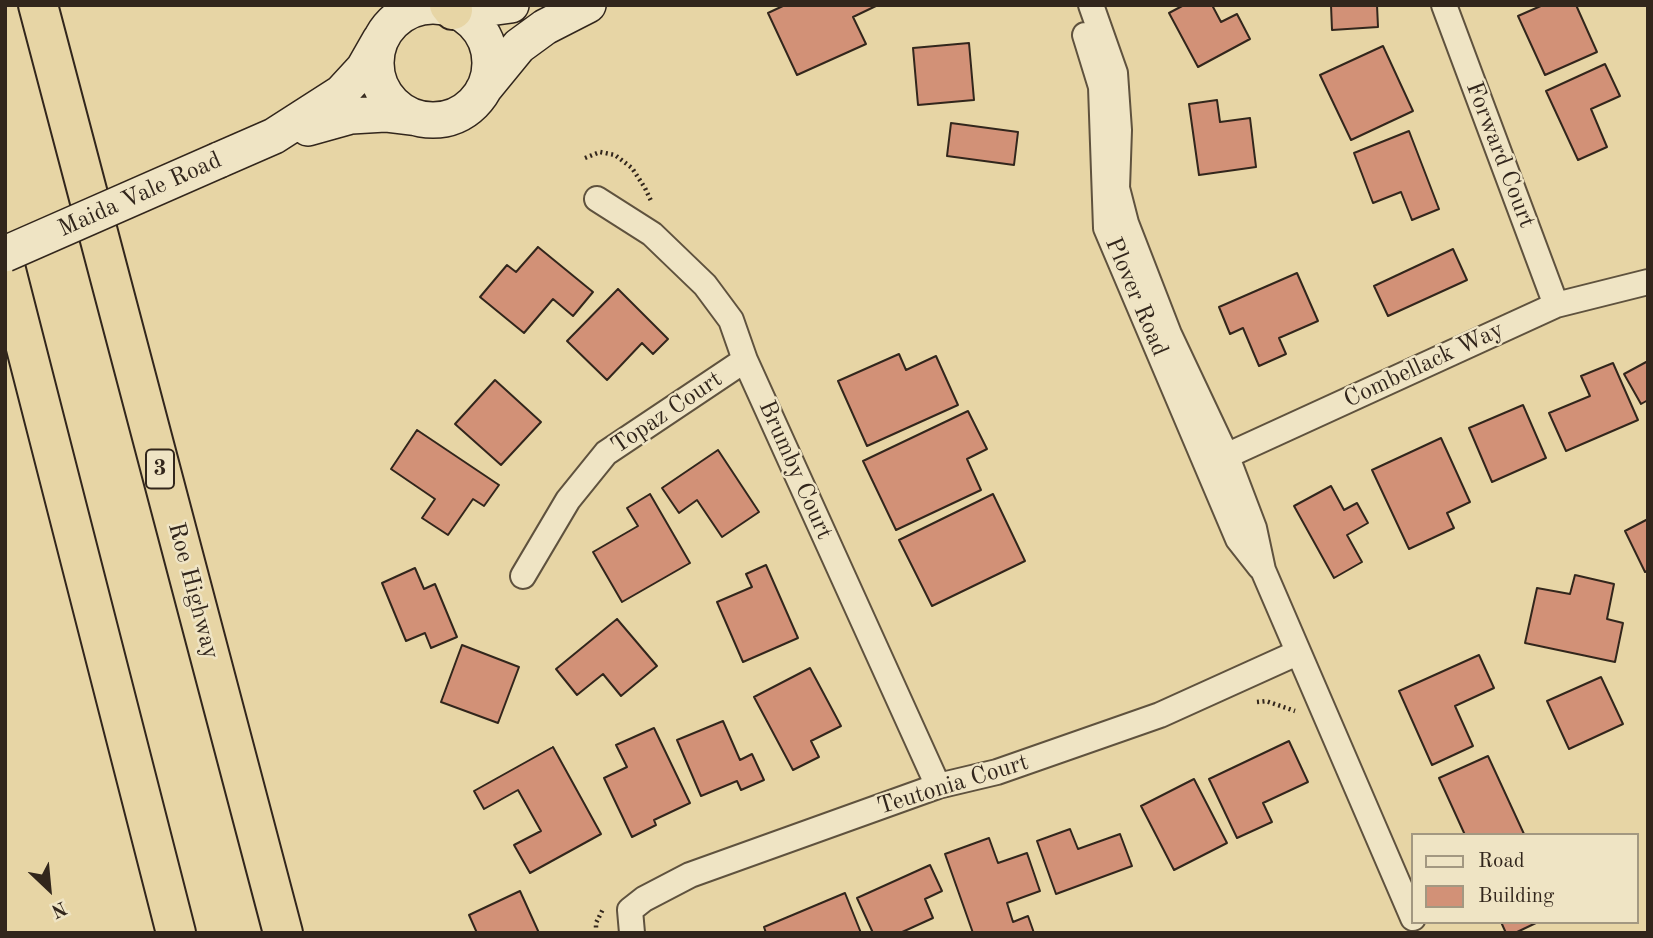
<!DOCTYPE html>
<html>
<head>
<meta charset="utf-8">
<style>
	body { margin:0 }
	#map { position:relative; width:1653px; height:938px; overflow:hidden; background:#e7d5a5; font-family:"Old Standard TT",serif }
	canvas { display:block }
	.frame { position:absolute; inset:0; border:7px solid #32261c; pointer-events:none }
	.legend { position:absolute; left:1411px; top:833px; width:228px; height:91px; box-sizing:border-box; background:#efe4c4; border:2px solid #a39881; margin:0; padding:9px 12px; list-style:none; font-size:21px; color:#32261c }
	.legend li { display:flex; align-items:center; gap:14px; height:35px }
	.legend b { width:35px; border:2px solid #a39881 }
	.north { position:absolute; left:14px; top:854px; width:70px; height:70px; -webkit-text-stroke:5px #efe4c4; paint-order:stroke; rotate:154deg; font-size:19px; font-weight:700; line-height:28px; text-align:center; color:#32261c }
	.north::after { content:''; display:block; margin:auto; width:24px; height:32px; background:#32261c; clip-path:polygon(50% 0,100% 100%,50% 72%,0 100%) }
</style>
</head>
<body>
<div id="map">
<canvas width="1653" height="938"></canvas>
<div class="frame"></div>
<ul class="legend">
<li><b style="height:9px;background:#efe4c4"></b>Road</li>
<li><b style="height:19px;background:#d29177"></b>Building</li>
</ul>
<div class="north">N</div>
</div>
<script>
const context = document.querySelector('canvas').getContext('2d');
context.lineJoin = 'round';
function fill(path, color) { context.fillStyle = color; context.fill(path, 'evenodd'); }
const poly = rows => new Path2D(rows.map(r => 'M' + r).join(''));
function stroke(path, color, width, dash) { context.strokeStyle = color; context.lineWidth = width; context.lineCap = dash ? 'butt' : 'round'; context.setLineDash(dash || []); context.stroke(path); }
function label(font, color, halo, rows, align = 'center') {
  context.font = font + ' "Old Standard TT",serif'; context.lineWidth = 5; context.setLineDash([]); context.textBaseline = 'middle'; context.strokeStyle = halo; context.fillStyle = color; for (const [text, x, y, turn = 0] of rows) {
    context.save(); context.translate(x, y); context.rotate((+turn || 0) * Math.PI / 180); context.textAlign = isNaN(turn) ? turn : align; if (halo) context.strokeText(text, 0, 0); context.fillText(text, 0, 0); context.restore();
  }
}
const building = poly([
	[785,5,878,5,853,17,866,44,797,75,768,13,785,5],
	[1184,5,1212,5,1221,22,1237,14,1250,39,1198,67,1169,13,1184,5],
	[1331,5,1377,5,1378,27,1332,30,1331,5],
	[1543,5,1576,5,1597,52,1545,75,1518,16,1543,5],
	[969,43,974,100,918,105,913,48,969,43],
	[1383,46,1413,111,1351,140,1320,75,1383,46],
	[1605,64,1620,96,1591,109,1607,147,1578,160,1546,91,1605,64],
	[1217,100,1220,122,1250,118,1256,167,1199,175,1189,104,1217,100],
	[951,123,1018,132,1014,165,947,156,951,123],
	[1409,131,1439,209,1412,220,1401,192,1373,203,1354,153,1409,131],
	[538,247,593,292,573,316,553,299,524,333,480,297,507,265,516,272,538,247],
	[1453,249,1467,280,1388,316,1374,286,1453,249],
	[1297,273,1318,321,1279,338,1286,354,1259,366,1243,328,1230,334,1219,307,1297,273],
	[618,289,668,339,653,354,642,343,607,380,567,341,618,289],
	[899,354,906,370,936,356,958,405,867,446,838,381,899,354],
	[1648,361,1648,400,1641,404,1624,374,1648,361],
	[1613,363,1638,420,1566,451,1549,413,1590,396,1581,376,1613,363],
	[495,380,541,422,501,465,455,424,495,380],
	[1523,405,1546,458,1492,482,1469,428,1523,405],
	[968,411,987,449,967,459,981,490,896,530,863,461,968,411],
	[417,430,499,485,484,506,473,499,448,535,422,518,435,499,391,469,417,430],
	[1441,438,1470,502,1447,513,1454,528,1409,549,1372,470,1441,438],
	[718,450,759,512,722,537,697,500,679,513,662,488,718,450],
	[1331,486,1344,510,1357,503,1368,523,1347,535,1362,562,1334,578,1294,506,1331,486],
	[650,494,690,563,622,602,593,552,638,526,627,508,650,494],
	[993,494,1025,561,932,606,899,540,993,494],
	[1648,519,1648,571,1645,572,1625,531,1648,519],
	[766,565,798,638,743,662,717,602,752,587,746,574,766,565],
	[415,568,424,589,435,584,457,637,431,648,425,633,406,641,382,583,415,568],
	[1575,575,1614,584,1607,619,1623,623,1615,662,1525,643,1537,588,1570,594,1575,575],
	[617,619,657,666,621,696,603,674,577,695,556,669,617,619],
	[462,645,519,667,498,723,441,702,462,645],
	[1479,655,1494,688,1455,706,1473,746,1432,765,1399,691,1479,655],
	[810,668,841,726,811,741,819,757,793,770,754,697,810,668],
	[1601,677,1623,724,1569,749,1547,701,1601,677],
	[723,721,740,760,752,754,764,780,741,790,737,781,701,796,677,740,723,721],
	[654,728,690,803,654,820,656,825,632,837,604,778,627,767,616,745,654,728],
	[1289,741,1308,782,1263,803,1272,822,1237,838,1209,779,1289,741],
	[553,747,601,834,530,873,514,845,541,831,518,790,484,809,474,791,553,747],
	[1488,756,1524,834,1521,835,1465,835,1439,778,1488,756],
	[1194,779,1227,843,1174,870,1141,806,1194,779],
	[1070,829,1078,849,1120,834,1132,866,1056,894,1037,841,1070,829],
	[989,838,998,863,1027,853,1040,891,1007,903,1013,922,1028,916,1034,933,973,933,945,854,989,838],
	[930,865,942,891,925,899,933,918,900,933,873,933,857,898,930,865],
	[520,891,539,933,477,933,469,915,520,891],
	[845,893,861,933,766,933,764,927,845,893],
	[1501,922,1538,922,1515,933,1506,933,1501,922]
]);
const path = poly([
	[444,133,451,132,475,121],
	[585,158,600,152,615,155,632,168,645,188,652,203],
	[1257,702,1266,701,1295,711],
	[596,933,596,923,603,909]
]);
const minor = poly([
	[1091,5,1115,73,1119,130,1117,188,1126,223,1169,334,1227,457,1254,528,1263,570,1413,918],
	[1444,5,1556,305],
	[1085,35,1101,87,1106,228,1238,539,1260,567],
	[597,199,652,234,705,285,731,320,745,360,938,786],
	[1213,462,1556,305,1648,282],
	[523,576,568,500,606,453,745,360],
	[632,933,630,910,644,899,690,875,938,786,997,772,1160,715,1297,653]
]);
const secondary = poly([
	'376 63a57 57 0 1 1 114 0a57 57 0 1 1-114 0Z',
	[460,12,511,5],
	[483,90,519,46,545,27,588,5],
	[308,128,351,116,385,114,418,118],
	[219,160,274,136,341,93,364,68,380,40]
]);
const motorway = poly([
	[38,5,283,933],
	[449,5,453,10],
	[5,266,176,933]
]);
const secondaryBridge = poly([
	[5,254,219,160]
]);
const shields = [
	[160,469,28]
];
const shieldNames = [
	["3",160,469]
];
const streetNames = [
	["Forward Court",1500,155,69],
	["Maida Vale Road",140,195,-24],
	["Plover Road",1136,297,67],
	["Combellack Way",1424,365,-25],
	["Topaz Court",667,413,-34],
	["Brumby Court",795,470,66],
	["Roe Highway",193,591,75],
	["Teutonia Court",953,785,-17]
];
fill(building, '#d29177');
stroke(building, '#32261c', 2);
stroke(minor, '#5f523e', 28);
stroke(secondary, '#32261c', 38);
stroke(motorway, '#32261c', 42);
stroke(path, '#32261c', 4.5, [2, 3.5]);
stroke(minor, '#efe4c4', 24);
stroke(secondary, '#efe4c4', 35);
stroke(motorway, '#e7d5a5', 38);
stroke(secondaryBridge, '#32261c', 38, []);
stroke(secondaryBridge, '#efe4c4', 35);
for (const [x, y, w] of shields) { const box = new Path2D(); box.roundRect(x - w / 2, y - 19.5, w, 39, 5); context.fillStyle = '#efe4c4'; context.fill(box); stroke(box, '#32261c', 2); }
label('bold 23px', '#32261c', null, shieldNames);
label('24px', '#32261c', '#efe4c4', streetNames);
</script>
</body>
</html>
